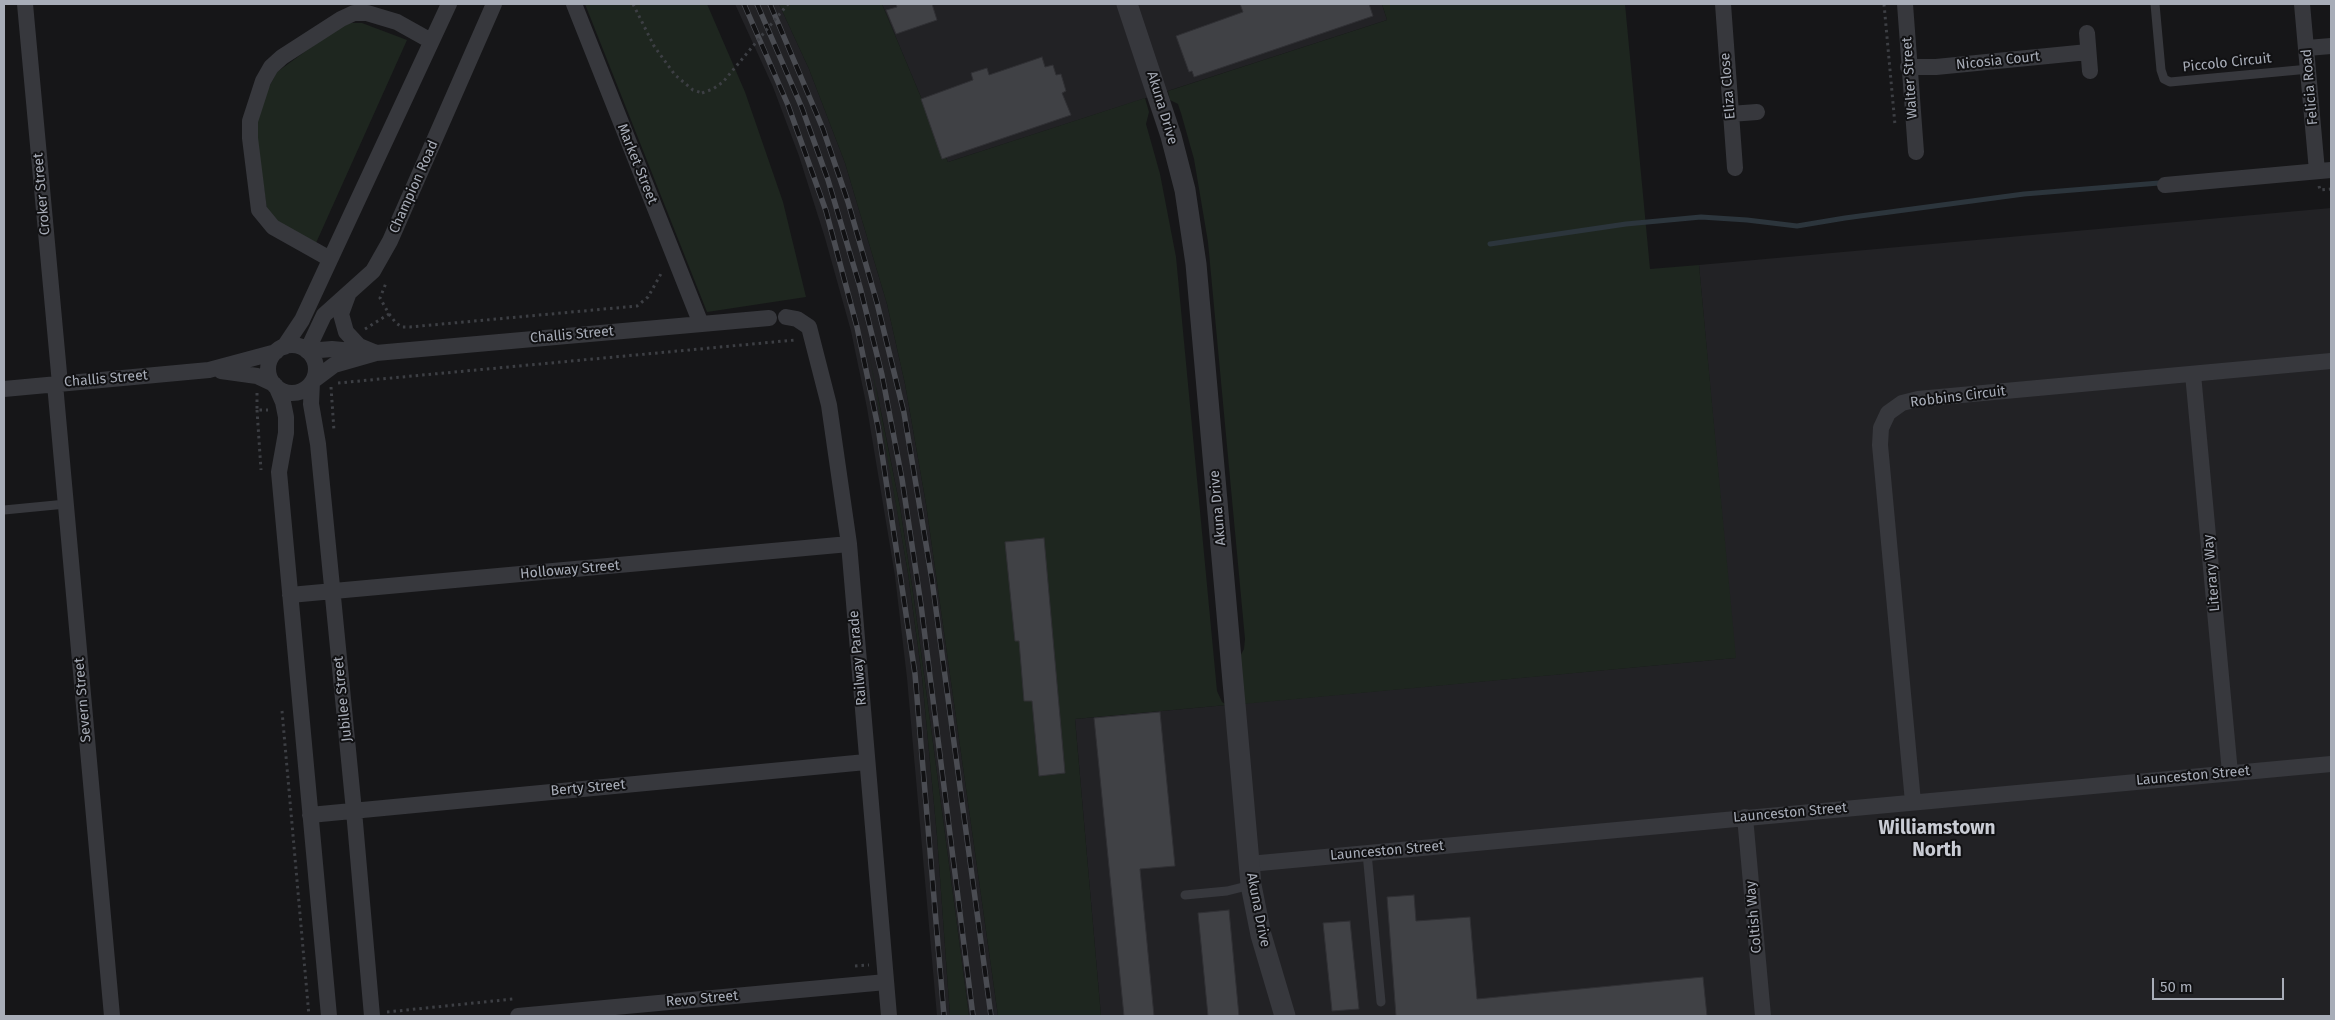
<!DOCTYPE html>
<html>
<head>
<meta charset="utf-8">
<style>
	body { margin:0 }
	#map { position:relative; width:2335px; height:1020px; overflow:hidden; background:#161618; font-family:"Fira Sans",sans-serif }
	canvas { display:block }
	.frame { position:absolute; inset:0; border:5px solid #a8adb8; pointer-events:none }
	.scale { position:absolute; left:2152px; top:978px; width:132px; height:22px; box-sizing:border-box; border:2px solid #a8adb8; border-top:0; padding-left:6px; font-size:15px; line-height:18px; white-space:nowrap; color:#a8adb8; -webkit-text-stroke:4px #111113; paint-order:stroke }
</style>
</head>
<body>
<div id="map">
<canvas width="2335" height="1020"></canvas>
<div class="frame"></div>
<div class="scale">50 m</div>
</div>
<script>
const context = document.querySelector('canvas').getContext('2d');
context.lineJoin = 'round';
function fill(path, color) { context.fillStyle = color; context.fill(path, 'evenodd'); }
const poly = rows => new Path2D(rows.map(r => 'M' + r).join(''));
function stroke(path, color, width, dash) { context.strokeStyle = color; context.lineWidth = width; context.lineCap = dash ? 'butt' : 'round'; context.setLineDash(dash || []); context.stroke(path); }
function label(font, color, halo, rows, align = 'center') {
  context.font = font + ' "Fira Sans",sans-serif'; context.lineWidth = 4; context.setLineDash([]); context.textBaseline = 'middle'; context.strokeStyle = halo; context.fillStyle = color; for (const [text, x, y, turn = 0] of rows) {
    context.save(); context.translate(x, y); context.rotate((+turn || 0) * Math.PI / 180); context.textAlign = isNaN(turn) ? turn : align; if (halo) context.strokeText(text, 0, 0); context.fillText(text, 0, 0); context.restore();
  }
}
const built = poly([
	[735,4,779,4,809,69,845,163,887,304,905,384,926,504,998,1016,969,1016,914,599,900,507,876,386,908,573,922,677,937,836,950,1016,937,1016,907,678,895,576,867,408,851,331,825,238,799,156,773,87],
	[882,4,1382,4,1387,20,948,162],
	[2331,208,2331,1016,1101,1016,1075,719,1735,658,1699,265]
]);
const green = poly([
	[585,4,707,4,745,92,783,202,806,297,707,312],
	[779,4,882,4,948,162,1145,98,1149,112,1146,124,1160,174,1176,257,1217,691,1222,702,1227,705,1075,719,1101,1016,998,1016,926,504,905,384,887,304,845,163,809,69],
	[1382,4,1625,4,1650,269,1699,265,1736,658,1243,704,1239,658,1244,649,1245,639,1208,242,1194,159,1181,113,1178,104,1170,100,1168,91,1387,20],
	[349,23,362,23,407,40,316,243,268,216,255,128,263,98,277,72,339,27],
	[869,353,900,507,914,599,969,1016,950,1016,937,836,922,677,908,573]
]);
const stream = poly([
	[1490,244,1626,224,1701,217,1747,220,1797,226,1845,218,2024,194,2159,183]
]);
const building = poly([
	[896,4,932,4,937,20,896,34,886,10,897,7,896,4],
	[1240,4,1369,4,1373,16,1194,77,1192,71,1189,72,1176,36,1243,12,1240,4],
	[1042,57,1045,67,1053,65,1056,75,1061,74,1066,91,1062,93,1071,115,942,159,921,99,973,80,971,73,987,68,989,75,1042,57],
	[1044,538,1065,773,1039,776,1032,701,1024,701,1019,641,1015,641,1005,542,1044,538],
	[1160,712,1175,866,1140,869,1154,1016,1124,1016,1094,718,1160,712],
	[1414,895,1416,921,1470,917,1477,999,1703,977,1707,1016,1396,1016,1387,897,1414,895],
	[1229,910,1239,1016,1208,1016,1198,913,1229,910],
	[1350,921,1359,1009,1332,1011,1323,923,1350,921]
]);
const path = poly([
	[633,4,654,46,675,75,693,90,702,93],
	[1884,4,1895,125],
	[2319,186,2320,190,2331,189],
	[389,314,396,323,402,327,410,327,637,306,648,297,662,272],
	[365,329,389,314,380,298,386,283],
	[338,383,795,340],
	[331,387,334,431],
	[257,393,257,410,268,410],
	[257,410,261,470],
	[282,711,309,1016],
	[855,966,869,965],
	[387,1012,513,999]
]);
const service = poly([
	[2155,4,2161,70,2164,79,2170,82,2309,69],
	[4,510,66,504],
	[1367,853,1381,1002],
	[1185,895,1227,891,1251,885]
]);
const minor = poly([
	[25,4,60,384],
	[574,4,701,324],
	[1723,4,1735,168],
	[1905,4,1916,152],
	[2302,4,2317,171],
	[2087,33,2090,71],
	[2307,48,2331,46],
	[1908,67,1936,67,2088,52],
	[1730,114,1757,112],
	[2165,185,2331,170],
	[330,259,273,227,259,210,250,138,250,121,263,81,271,67,282,57,341,19,354,13,367,13,397,22,431,41],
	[348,295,341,314,346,332,359,346,376,353],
	[786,317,797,319,809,327,829,405,849,544,889,1016],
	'268 369a24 24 0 1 1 48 0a24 24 0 1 1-48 0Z',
	[284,347,302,320,449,4],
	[307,351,324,315,373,271,390,241,494,4],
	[308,351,332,349,363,352],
	[221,371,257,376,274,384],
	[2193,374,2230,773],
	[314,380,334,365,376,353,769,318],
	[312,382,311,404,318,444,354,811,372,1016],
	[55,384,112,1016],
	[276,386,283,402,286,417,286,433,279,472,329,1016],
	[4,389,209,370,276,352],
	[290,595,849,544],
	[1913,802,1880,445,1881,428,1888,413,1902,403,1918,399,2331,361],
	[310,815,866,762],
	[1745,817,1763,1016],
	[1249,864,2331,764],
	[518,1016,886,982]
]);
const tertiary = poly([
	[1127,4,1171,136,1185,190,1196,264,1251,885,1261,935,1285,1016]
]);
const rail = poly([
	[744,4,788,105,826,211,857,327,878,427,915,674,944,1016],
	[757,4,802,108,828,180,860,287,882,375,902,479,921,605,973,1016],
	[770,4,823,129,848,202,877,303,904,413,932,580,991,1016]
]);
const pathBridge = poly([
	[702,93,713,89,723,82,788,4]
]);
const streetNames = [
	["Nicosia Court",1998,61,-6],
	["Piccolo Circuit",2227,63,-6],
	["Walter Street",1910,78,-94],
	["Eliza Close",1728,86,-95],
	["Felicia Road",2310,87,-95],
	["Akuna Drive",1162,108,73],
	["Market Street",637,164,68],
	["Champion Road",414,187,-66],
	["Croker Street",42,194,-95],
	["Challis Street",572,335,-5],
	["Challis Street",106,379,-5],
	["Robbins Circuit",1958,397,-7],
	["Akuna Drive",1218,508,-95],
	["Holloway Street",570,570,-5],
	["Literary Way",2212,573,-95],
	["Railway Parade",858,658,-95],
	["Jubilee Street",343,699,-96],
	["Severn Street",83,700,-95],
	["Launceston Street",2193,776,-5],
	["Berty Street",588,788,-5],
	["Launceston Street",1790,813,-5],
	["Launceston Street",1387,851,-5],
	["Akuna Drive",1258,910,79],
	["Coltish Way",1754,917,-95],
	["Revo Street",702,999,-5]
];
const districtNames = [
	["Williamstown",1937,829],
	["North",1937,851]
];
fill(built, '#222225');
fill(green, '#1e261f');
stroke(stream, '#2c353c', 5);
fill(building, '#404145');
stroke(building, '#303034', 1);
stroke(path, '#3d3f44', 3, [2.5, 4]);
stroke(service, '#37383d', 9);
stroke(minor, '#37383d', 16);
stroke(tertiary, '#37383d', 21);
stroke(rail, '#4a4c52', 5.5);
stroke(rail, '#111113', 4, [11]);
stroke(pathBridge, '#3d3f44', 3, [2.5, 4]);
label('14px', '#a8adb8', '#111113', streetNames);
label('bold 19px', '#c9ccd4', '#111113', districtNames);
</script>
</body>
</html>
